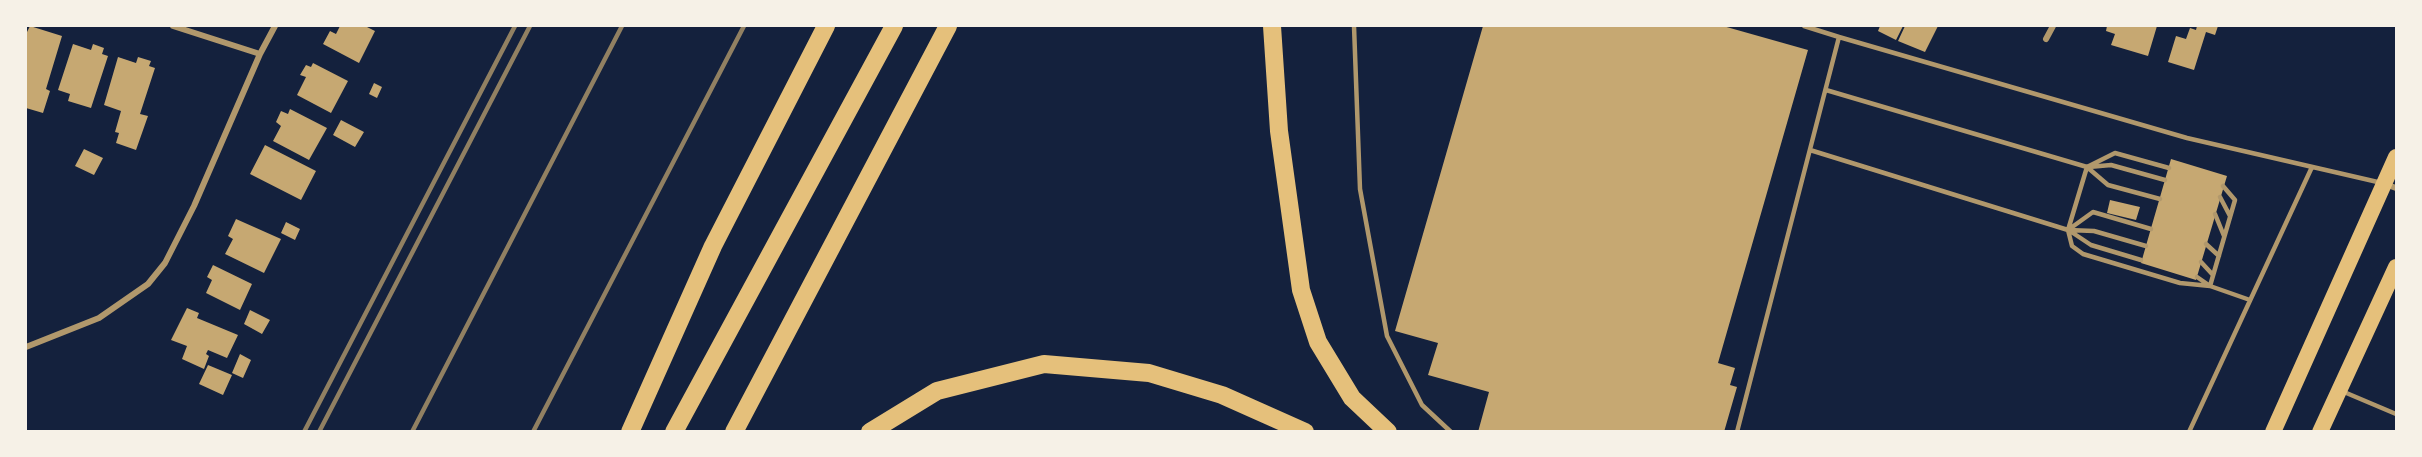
<!DOCTYPE html>
<html>
<head>
<meta charset="utf-8">
<style>
	body { margin:0 }
	#map { position:relative; width:2422px; height:457px; overflow:hidden; background:#14213d; font-family:"Source Serif 4",serif }
	canvas { display:block }
	.frame { position:absolute; inset:0; border:27px solid #f6f1e7; pointer-events:none }
</style>
</head>
<body>
<div id="map">
<canvas width="2422" height="457"></canvas>
<div class="frame"></div>
</div>
<script>
const context = document.querySelector('canvas').getContext('2d');
context.lineJoin = 'round';
function fill(path, color) { context.fillStyle = color; context.fill(path, 'evenodd'); }
const poly = rows => new Path2D(rows.map(r => 'M' + r).join(''));
function stroke(path, color, width, dash) { context.strokeStyle = color; context.lineWidth = width; context.lineCap = dash ? 'butt' : 'round'; context.setLineDash(dash || []); context.stroke(path); }
const building = poly([
	[30,26,62,36,46,89,50,91,43,113,26,108,26,34],
	[340,26,365,26,375,31,359,63,323,44,330,31,336,34],
	[1483,26,1723,26,1808,50,1718,363,1735,368,1730,385,1737,387,1724,432,1478,432,1489,392,1428,375,1438,343,1395,331],
	[1880,26,1903,26,1896,40,1878,31],
	[1905,26,1938,26,1925,52,1898,41],
	[2107,26,2157,26,2148,56,2111,45,2115,34,2106,31],
	[2197,26,2218,26,2215,35,2206,32,2194,70,2168,62,2176,36,2186,39,2190,28,2196,30],
	[73,44,91,50,93,44,104,48,102,54,108,56,91,108,68,101,70,94,58,90],
	[118,57,136,63,138,57,151,61,149,66,155,68,140,114,148,116,136,150,116,143,119,133,115,132,121,111,104,105],
	[313,63,348,81,331,113,297,95,306,77,300,75,306,65,311,67],
	[374,83,382,87,377,98,369,94],
	[290,109,327,128,309,160,273,141,281,126,276,122,281,111,288,114],
	[341,120,364,132,355,147,333,135],
	[265,145,316,171,301,200,250,174],
	[84,149,103,158,94,175,75,166],
	[2171,159,2227,176,2196,280,2141,263],
	[2110,200,2140,207,2136,220,2107,213],
	[236,219,281,239,264,273,225,254,233,239,228,236],
	[286,222,300,229,295,240,281,233],
	[213,265,252,284,240,310,206,293,212,280,207,277],
	[187,308,199,313,197,318,238,335,227,358,208,350,206,354,209,356,204,369,182,359,187,346,171,340],
	[250,310,270,320,262,334,244,324],
	[240,354,251,360,243,378,232,373],
	[208,365,232,375,223,395,199,384]
]);
const service = poly([
	[1354,26,1360,189,1387,336,1422,405,1451,432],
	[1804,26,1839,37],
	[1826,90,2087,167,2068,230,2072,246,2083,254,2180,283,2210,286,2250,300],
	[1810,150,2068,230,2094,231,2146,246],
	[2087,167,2115,153,2169,168],
	[2087,167,2108,185,2160,199],
	[2089,167,2111,165,2165,180],
	[2220,197,2230,216],
	[2215,214,2224,236],
	[2068,230,2093,212,2151,229],
	[2070,231,2091,245,2141,260],
	[2206,244,2219,256],
	[2201,262,2213,275],
	[2197,277,2210,286,2235,200,2223,186],
	[2344,392,2396,414],
	[1737,432,1839,37,2187,138,2382,183],
	[2189,432,2312,167]
]);
const minor = poly([
	[173,26,260,54],
	[2046,39,2053,26],
	[2385,184,2396,188],
	[26,347,99,318,148,284,165,263,194,206,260,54,275,26]
]);
const trunk = poly([
	[2273,432,2396,157],
	[2320,432,2396,267]
]);
const motorway = poly([
	[1272,26,1279,131,1301,290,1318,342,1352,398,1388,432],
	[630,432,713,246,826,26],
	[674,432,894,26],
	[734,432,948,26],
	[870,432,937,391,1044,364,1149,373,1222,395,1305,432]
]);
const rail = poly([
	[304,432,515,26],
	[319,432,530,26],
	[412,432,622,26],
	[533,432,744,26]
]);
fill(building, '#c6a872');
stroke(service, '#b1986c', 4.5);
stroke(minor, '#b1986c', 6);
stroke(trunk, '#e5c07b', 16);
stroke(motorway, '#e5c07b', 18);
stroke(rail, '#918062', 4.5);
</script>
</body>
</html>
